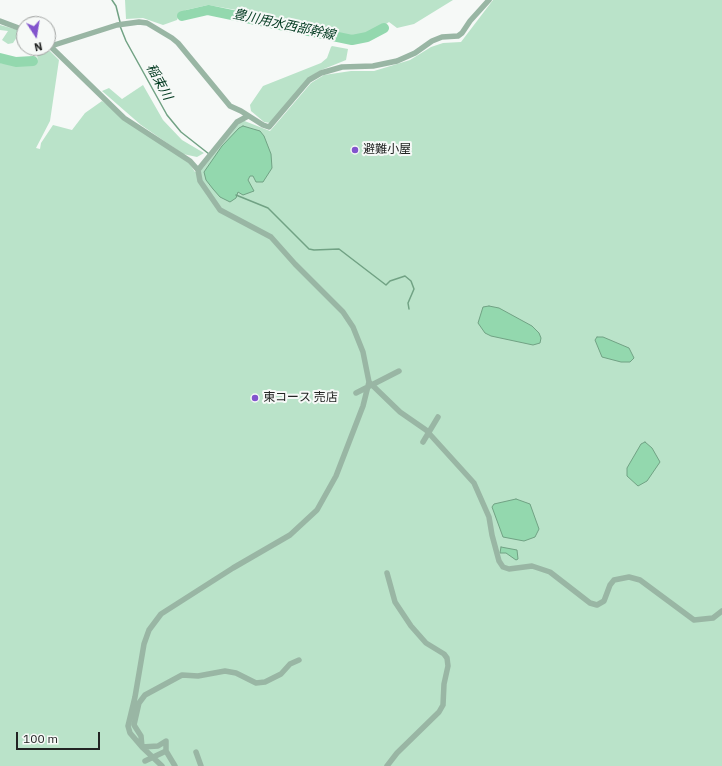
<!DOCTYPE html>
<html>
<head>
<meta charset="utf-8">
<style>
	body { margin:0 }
	#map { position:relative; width:722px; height:766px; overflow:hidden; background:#f6f9f7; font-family:"IBM Plex Sans",sans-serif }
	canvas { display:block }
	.north { position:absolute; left:16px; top:16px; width:40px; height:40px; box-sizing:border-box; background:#f6f9f7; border:1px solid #a1a4a2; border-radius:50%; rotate:168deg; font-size:11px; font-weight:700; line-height:16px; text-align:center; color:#222423 }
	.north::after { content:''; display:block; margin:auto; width:14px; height:18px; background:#8254cd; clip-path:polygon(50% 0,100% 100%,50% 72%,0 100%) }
	.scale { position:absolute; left:16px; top:732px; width:84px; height:18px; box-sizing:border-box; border:2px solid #222423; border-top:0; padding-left:5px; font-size:12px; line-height:14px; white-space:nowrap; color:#222423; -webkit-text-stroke:3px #f6f9f7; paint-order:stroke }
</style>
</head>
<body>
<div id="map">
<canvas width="722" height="766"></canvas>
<div class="north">N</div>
<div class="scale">100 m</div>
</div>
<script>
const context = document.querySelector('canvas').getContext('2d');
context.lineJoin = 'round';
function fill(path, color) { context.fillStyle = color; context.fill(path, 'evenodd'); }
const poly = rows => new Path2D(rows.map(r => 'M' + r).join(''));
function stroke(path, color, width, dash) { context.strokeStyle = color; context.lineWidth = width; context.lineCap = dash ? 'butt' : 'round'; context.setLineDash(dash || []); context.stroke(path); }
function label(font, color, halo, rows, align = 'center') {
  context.font = font + ' "IBM Plex Sans","Noto Sans JP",sans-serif'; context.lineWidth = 4; context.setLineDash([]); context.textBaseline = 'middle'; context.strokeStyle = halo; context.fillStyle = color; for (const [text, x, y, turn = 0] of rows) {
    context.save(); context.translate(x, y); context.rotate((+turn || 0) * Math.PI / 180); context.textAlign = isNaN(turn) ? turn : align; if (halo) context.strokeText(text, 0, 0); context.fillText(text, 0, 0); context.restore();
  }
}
const green = poly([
	[125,0,453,0,414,24,397,28,389,22,371,34,355,38,247,16,248,12,208,5,186,10,179,15,177,20,163,25,143,18,126,19],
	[493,0,722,0,722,766,0,766,0,63,29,66,38,61,37,55,50,51,59,60,50,121,36,148,40,149,41,143,53,125,72,130,85,113,102,101,189,163,195,172,203,168,242,120,270,131,311,83,324,75,351,71,374,71,410,60,431,47,443,43,461,42],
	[0,25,22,31,24,34,17,37,13,43,8,44,2,40,8,31,0,30],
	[332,46,348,49,346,60,319,71,307,79,270,123,264,122,251,111,250,105,263,86,321,63,327,58,331,47],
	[143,85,163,120,182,140,204,153,197,157,183,154,141,125,102,91,109,88,122,99]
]);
const water = poly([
	[243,126,260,131,264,136,271,154,272,168,263,182,256,182,253,176,250,176,248,180,254,191,243,195,238,192,236,198,230,202,220,197,213,189,206,180,204,172,222,146,239,128,243,126],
	[489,306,499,308,532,326,539,333,541,338,540,343,533,345,491,336,485,333,478,323,483,307,489,306],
	[597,337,603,337,629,348,634,358,630,362,621,362,602,357,595,340,597,337],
	[645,442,652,448,660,462,647,481,638,486,627,476,627,468,641,444,645,442],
	[516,499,530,504,539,529,535,537,524,541,503,537,492,507,494,504,516,499],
	[501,547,517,550,518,559,516,560,506,553,500,553,501,547]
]);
const stream = poly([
	[112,0,116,6,120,22],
	[120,26,126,41,167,115,181,132,209,154],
	[236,195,268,208,309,249,314,250,339,249,386,285,390,281,405,276,411,281,414,289,408,303,409,309]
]);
const river = poly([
	[182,16,208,10,352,40,367,37,384,28],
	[0,58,16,62,33,61]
]);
const minor = poly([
	[0,21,24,30],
	[49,45,124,118,190,161,198,170],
	[51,46,117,25,139,22,147,23,172,38,178,43,230,106,241,111,263,125,269,127,309,80,321,73,342,67,373,66,397,61,415,53,432,41,442,37,458,36,462,33,470,21,489,0],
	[369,382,400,412,426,430,474,483,489,517,492,535,499,561,503,567,509,569,532,566,550,572,590,603,597,605,604,601,610,585,614,580,629,577,640,580,694,620,713,618,722,611],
	[356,393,399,371],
	[423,442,438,417],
	[196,752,201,766],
	[145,761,166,751],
	[162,766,142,747,130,733,128,726,135,697,144,644,149,630,161,614,233,568,290,535,317,510,336,476,363,406,369,382,363,352,353,327,343,312,295,264,271,237,220,210,200,181,198,170,237,122,248,116],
	[175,766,166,751,166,741,158,746,142,747,141,736,134,725,139,703,145,695,182,675,198,676,225,671,236,673,256,683,265,682,281,674,290,664,299,660],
	[387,766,397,753,439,712,443,705,444,684,448,666,447,658,444,654,426,643,411,626,395,602,387,573]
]);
const markers = [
	[355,150,4,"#8254cd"],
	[255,398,4,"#8254cd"]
];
const poiNames = [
	["避難小屋",363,150],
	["東コース 売店",263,398]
];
const waterNames = [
	["豊川用水西部幹線",284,25,12],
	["稲束川",159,82,61]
];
fill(green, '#bae3c9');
fill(water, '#93d8ae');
stroke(water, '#71a284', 1);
stroke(stream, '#71a284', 1.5);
stroke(river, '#93d8ae', 10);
stroke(minor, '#99b6a4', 5.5);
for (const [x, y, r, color] of markers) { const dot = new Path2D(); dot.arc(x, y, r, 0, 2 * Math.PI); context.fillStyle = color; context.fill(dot); stroke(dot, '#f6f9f7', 1.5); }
label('12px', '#222423', '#f6f9f7', poiNames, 'left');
label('italic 13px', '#00391f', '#f6f9f7', waterNames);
</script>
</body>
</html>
